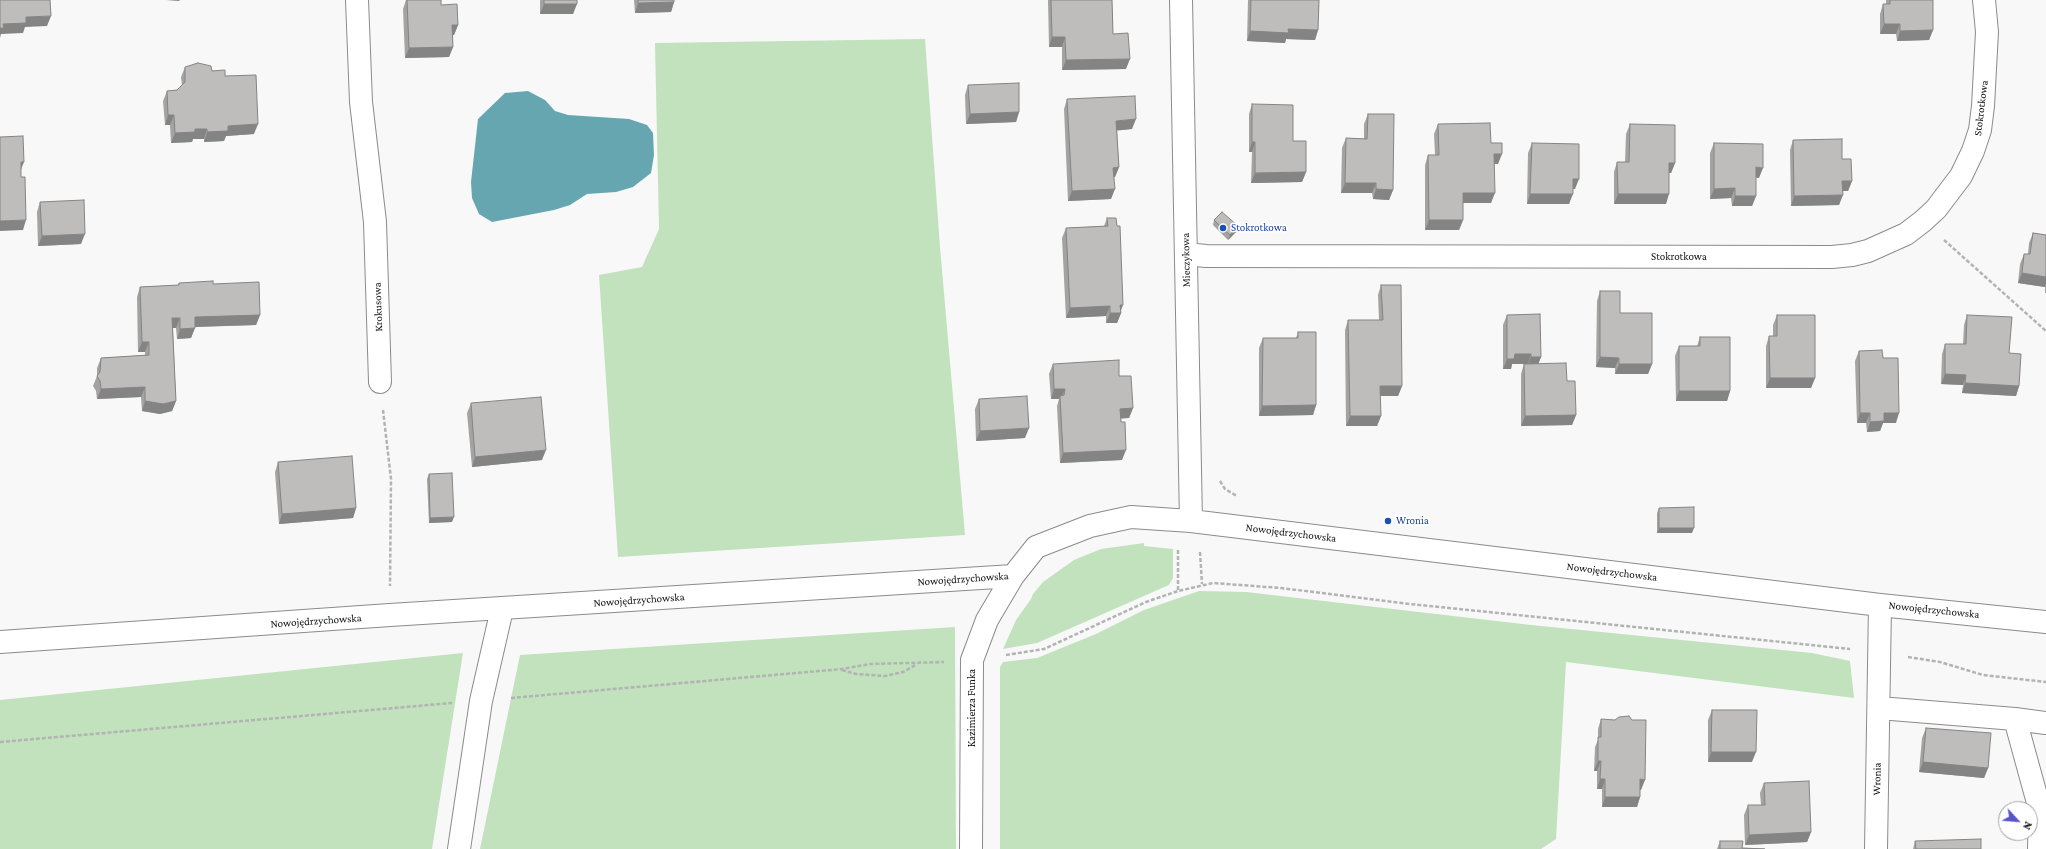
<!DOCTYPE html>
<html>
<head>
<meta charset="utf-8">
<style>
	body { margin:0 }
	#map { position:relative; width:2046px; height:849px; overflow:hidden; background:#f8f8f9; font-family:"Crimson Pro",serif }
	canvas { display:block }
	.north { position:absolute; left:1998px; top:801px; width:40px; height:40px; box-sizing:border-box; background:#fff; border:1px solid #9fa0a0; border-radius:50%; rotate:116deg; font-size:11px; font-weight:700; line-height:16px; text-align:center; color:#101111 }
	.north::after { content:''; display:block; margin:auto; width:14px; height:18px; background:#5753cb; clip-path:polygon(50% 0,100% 100%,50% 72%,0 100%) }
</style>
</head>
<body>
<div id="map">
<canvas width="2046" height="849"></canvas>
<div class="north">N</div>
</div>
<script>
const context = document.querySelector('canvas').getContext('2d');
context.lineJoin = 'round';
function fill(path, color) { context.fillStyle = color; context.fill(path, 'evenodd'); }
const poly = rows => new Path2D(rows.map(r => 'M' + r).join(''));
function stroke(path, color, width, dash) { context.strokeStyle = color; context.lineWidth = width; context.lineCap = dash ? 'butt' : 'round'; context.setLineDash(dash || []); context.stroke(path); }
function label(font, color, halo, rows, align = 'center') {
  context.font = font + ' "Crimson Pro",serif'; context.lineWidth = 3; context.setLineDash([]); context.textBaseline = 'middle'; context.strokeStyle = halo; context.fillStyle = color; for (const [text, x, y, turn = 0] of rows) {
    context.save(); context.translate(x, y); context.rotate((+turn || 0) * Math.PI / 180); context.textAlign = isNaN(turn) ? turn : align; if (halo) context.strokeText(text, 0, 0); context.fillText(text, 0, 0); context.restore();
  }
}
const green = poly([
	[925,39,940,247,965,535,618,557,599,275,642,267,659,229,655,43],
	[1144,543,1144,546,1173,549,1173,578,1169,585,1037,643,1003,649,1016,620,1031,599,1033,594,1043,582,1074,560,1101,549],
	[1199,591,1246,592,1531,625,1812,653,1850,661,1854,698,1566,662,1556,839,1541,849,1000,849,1000,667,1003,662,1037,658,1096,634,1144,610],
	[955,627,956,849,480,849,520,655],
	[463,653,432,849,0,849,0,700]
]);
const water = poly([
	[528,91,545,100,555,111,568,115,629,119,647,125,653,133,654,155,651,173,633,187,616,192,587,194,570,205,554,210,492,222,479,214,472,198,471,182,478,119,505,93]
]);
const path = poly([
	[1944,240,2046,331],
	[383,410,391,479,390,586],
	[1220,481,1225,489,1237,496],
	[1178,550,1178,591],
	[1200,552,1202,584],
	[1006,655,1044,649,1146,602,1178,591,1213,583,1281,588,1410,604,1850,649],
	[1908,657,1940,662,1983,675,2046,682],
	[842,670,856,674,885,676,903,672,917,664],
	[511,698,842,669,870,664,944,662],
	[0,742,452,703]
]);
const minor = poly([
	[357,0,361,102,375,222,380,382],
	[1181,0,1191,521],
	[1186,254,1206,256,1832,257,1852,255,1868,251,1906,234,1923,221,1936,209,1961,176,1973,151,1980,130,1983,106,1987,32,1984,0],
	[0,642,390,615,1013,576],
	[1879,708,2015,719,2040,810,2039,849],
	[2015,719,2046,723],
	[459,849,481,701,502,609],
	[971,849,972,660,987,620,1013,576,1036,547,1090,526,1131,517,1191,521,1880,605,2046,622],
	[1876,849,1880,605]
]);
const wall = poly([
	[406,0,441,5,458,25,454,35,452,35,453,47,449,57,405,58,403,9],
	[540,0,577,0,573,14,540,14],
	[634,0,674,0,674,2,671,12,635,13],
	[1048,0,1112,0,1113,34,1126,69,1062,70,1062,47,1049,47],
	[1248,0,1319,0,1318,30,1315,40,1286,39,1285,43,1247,41],
	[1886,0,1933,0,1933,30,1929,40,1897,41,1896,34,1880,34,1880,14,1883,4,1886,4],
	[185,67,212,71,225,76,254,134,226,136,224,141,204,142,204,139,193,139,192,142,171,143,170,125,165,125,163,101,167,91,177,90,182,86,181,77],
	[968,85,1019,112,1016,122,966,124,965,95],
	[1067,99,1132,129,1117,130,1119,167,1115,177,1114,177,1111,199,1068,201,1064,109],
	[1252,104,1293,141,1306,172,1302,182,1251,183,1252,152,1249,152,1249,114],
	[1368,114,1393,190,1389,200,1373,199,1372,193,1341,193,1342,148,1346,138,1364,139,1364,124],
	[1438,124,1491,143,1498,164,1494,164,1491,203,1463,203,1463,220,1459,230,1425,230,1425,165,1428,155,1435,155,1434,134],
	[1630,124,1675,163,1671,173,1669,173,1666,204,1614,204,1614,172,1617,162,1625,162,1626,134],
	[1793,140,1842,159,1852,181,1848,191,1843,191,1839,205,1791,206,1790,150],
	[1532,143,1575,189,1573,189,1569,204,1527,204,1528,153],
	[1714,143,1759,178,1756,177,1756,196,1752,206,1732,206,1731,198,1710,199,1710,153],
	[40,202,81,244,38,246,37,212],
	[1107,218,1121,313,1117,323,1106,323,1106,316,1066,318,1062,238,1066,228,1104,226],
	[1214,220,1238,226,1236,232,1228,240,1213,225],
	[2033,233,2046,235,2046,293,2045,293,2045,287,2018,283,2020,264,2024,254,2028,254,2029,243],
	[179,283,213,284,260,315,256,325,195,327,191,338,177,339,176,328,173,328,176,401,172,411,160,414,142,411,141,397,97,399,96,391,93,386,97,376,97,368,101,358,145,355,145,352,138,352,137,297,140,287,178,285],
	[1381,285,1402,386,1398,396,1380,396,1381,416,1377,426,1346,426,1345,330,1348,320,1379,320,1378,295],
	[1600,291,1620,313,1652,364,1648,374,1615,374,1615,368,1596,367,1597,301],
	[1507,315,1541,357,1538,364,1567,381,1576,415,1572,425,1521,426,1521,374,1524,364,1528,364,1512,364,1511,369,1503,369,1503,325],
	[1777,315,1815,378,1811,388,1766,388,1766,346,1769,336,1773,336,1773,325],
	[1967,315,2009,353,2019,386,2016,396,1962,393,1963,385,1941,384,1942,354,1945,344,1963,344,1964,325],
	[1298,332,1316,405,1313,415,1259,416,1259,348,1263,338,1296,338],
	[1700,337,1730,391,1727,401,1676,401,1675,356,1679,346,1697,346],
	[1859,351,1883,358,1896,423,1883,423,1880,431,1867,432,1866,423,1857,423,1855,361],
	[1053,364,1119,376,1133,408,1129,418,1121,418,1122,460,1060,463,1057,406,1059,399,1051,399,1049,374],
	[979,399,1025,438,976,441,975,409],
	[471,403,542,460,472,467,467,413],
	[278,462,356,508,353,518,279,524,275,472],
	[429,474,452,522,429,523,427,479],
	[1659,508,1692,533,1657,533,1657,513],
	[1712,710,1752,762,1708,762,1708,720],
	[1601,719,1641,790,1640,790,1640,797,1637,807,1602,807,1602,789,1597,789,1597,771,1594,771,1595,747,1598,740,1598,729],
	[1926,728,1988,768,1984,778,1919,772,1922,738],
	[1764,783,1811,832,1807,842,1745,845,1744,815,1748,805,1761,805,1760,793],
	[1720,841,1742,848,1765,849,1717,849],
	[1915,841,1981,849,1913,849]
]);
const shadedWall = poly([
	[166,0,180,0,179,1],
	[674,2,671,12,635,13,638,3],
	[544,4,577,4,573,14,540,14],
	[51,16,47,26,25,27,23,33,1,34,0,38,0,28,3,24,26,17],
	[1884,24,1900,24,1896,34,1880,34],
	[452,25,458,25,454,35,448,35],
	[1288,29,1318,30,1315,40,1286,39,1285,43,1247,41,1250,31],
	[1933,30,1929,40,1897,41,1900,31],
	[1052,37,1065,37,1062,47,1049,47],
	[453,47,449,57,405,58,409,48],
	[1130,59,1126,69,1062,70,1066,60],
	[1019,112,1016,122,966,124,970,114],
	[168,115,174,115,170,125,165,125],
	[1136,119,1132,129,1113,131,1116,121],
	[258,124,254,134,226,136,224,141,204,142,207,132,228,126],
	[195,129,207,129,204,139,193,139,192,142,171,143,175,133],
	[1252,142,1255,142,1252,152,1249,152],
	[1494,154,1502,154,1498,164,1490,164],
	[21,162,24,162,20,172],
	[1669,163,1675,163,1671,173,1665,173],
	[1119,167,1115,177,1109,178,1113,168],
	[1756,167,1763,168,1759,178,1752,177],
	[1306,172,1302,182,1251,183,1255,173],
	[1573,179,1579,179,1575,189,1569,189],
	[1842,181,1852,181,1848,191,1839,191],
	[1345,183,1376,183,1372,193,1341,193],
	[1735,188,1731,198,1710,199,1714,189],
	[1115,189,1111,199,1068,201,1072,191],
	[1376,189,1393,190,1389,200,1373,199],
	[1463,193,1495,193,1491,203,1459,203],
	[1530,194,1573,194,1569,204,1527,204],
	[1618,194,1669,194,1666,204,1614,204],
	[1843,195,1839,205,1791,206,1794,196],
	[1735,196,1756,196,1752,206,1732,206],
	[26,220,23,230,0,231,0,221],
	[1429,220,1463,220,1459,230,1425,230],
	[1238,226,1236,232,1228,240,1230,235],
	[85,234,81,244,38,246,42,236],
	[2022,273,2046,277,2046,284,2045,287,2018,283],
	[1120,305,1123,305,1120,313,1121,313,1117,323,1106,323,1110,313],
	[1110,306,1106,316,1066,318,1070,308],
	[260,315,256,325,191,327,195,317],
	[172,318,180,318,176,328,169,328],
	[195,328,191,338,177,339,180,329],
	[142,342,149,342,145,352,138,352],
	[1515,354,1531,354,1528,364,1512,364,1511,369,1503,369,1507,359],
	[1531,357,1541,357,1537,367,1527,367],
	[1600,357,1619,358,1615,368,1596,367],
	[1619,364,1652,364,1648,374,1615,374],
	[1945,374,1966,375,1963,385,1941,384],
	[1770,378,1815,378,1811,388,1766,388],
	[1965,383,2019,386,2016,396,1962,393],
	[1380,386,1402,386,1398,396,1376,396],
	[145,387,141,397,97,399,101,389],
	[1054,389,1065,389,1061,399,1060,396,1059,399,1051,399],
	[1679,391,1730,391,1727,401,1676,401],
	[145,401,176,401,172,411,160,414,142,411],
	[1316,405,1313,415,1259,416,1262,406],
	[1133,408,1129,418,1117,419,1120,409],
	[1860,413,1870,413,1866,423,1857,423],
	[1884,413,1899,413,1896,423,1883,423,1880,431,1867,432,1870,422],
	[1576,415,1572,425,1521,426,1525,416],
	[1350,416,1381,416,1377,426,1346,426],
	[1029,428,1025,438,976,441,980,431],
	[546,450,542,460,472,467,475,457],
	[1126,450,1122,460,1060,463,1063,453],
	[356,508,353,518,279,524,282,514],
	[454,517,452,522,429,523,430,518],
	[1659,528,1694,528,1692,533,1657,533],
	[1711,752,1756,752,1752,762,1708,762],
	[1598,761,1601,761,1597,771,1594,771],
	[1923,762,1988,768,1984,778,1919,772],
	[1600,779,1605,779,1602,789,1597,789],
	[1640,779,1645,780,1641,790,1637,789],
	[1605,797,1640,797,1637,807,1602,807],
	[1811,832,1807,842,1745,845,1749,835]
]);
const building = poly([
	[0,0,50,0,51,16,26,17,26,23,3,24,4,28,0,28,0,0],
	[407,0,441,0,441,5,457,4,458,25,452,25,453,47,409,48,407,0],
	[544,0,577,0,577,4,544,4,544,0],
	[638,0,674,0,674,2,638,3,638,0],
	[1051,0,1112,0,1113,34,1128,33,1130,59,1066,60,1065,37,1052,37,1051,0],
	[1251,0,1319,0,1318,30,1288,29,1289,33,1250,31,1251,0],
	[1890,0,1933,0,1933,30,1900,31,1900,24,1884,24,1883,4,1890,4,1890,0],
	[198,63,211,66,212,71,225,70,225,76,256,75,258,124,228,126,228,131,207,132,207,129,195,129,195,132,175,133,174,115,168,115,167,91,177,90,185,82,185,67,198,63],
	[1019,83,1019,112,970,114,968,85,1019,83],
	[1135,96,1136,119,1116,121,1119,167,1113,168,1115,189,1072,191,1067,99,1135,96],
	[1252,104,1293,105,1293,141,1306,141,1306,172,1255,173,1255,142,1252,142,1252,104],
	[1368,114,1394,114,1393,190,1376,189,1376,183,1345,183,1346,138,1367,139,1368,114],
	[1490,123,1491,143,1502,143,1502,154,1494,154,1495,193,1463,193,1463,220,1429,220,1428,155,1439,155,1438,124,1490,123],
	[1630,124,1675,125,1675,163,1669,163,1669,194,1618,194,1617,162,1629,162,1630,124],
	[23,136,24,162,21,162,21,177,25,177,26,220,0,221,0,137,23,136],
	[1842,139,1842,159,1851,159,1852,181,1842,181,1843,195,1794,196,1793,140,1842,139],
	[1532,143,1579,144,1579,179,1573,179,1573,194,1530,194,1532,143],
	[1714,143,1763,144,1763,168,1756,167,1756,196,1735,196,1735,188,1714,189,1714,143],
	[84,200,85,234,42,236,40,202,84,200],
	[1222,212,1238,226,1230,235,1214,220,1222,212],
	[1107,218,1116,218,1117,226,1120,226,1123,305,1120,305,1121,313,1110,313,1110,306,1070,308,1066,228,1108,226,1107,218],
	[2033,233,2046,235,2046,277,2022,273,2024,254,2030,254,2033,233],
	[213,281,213,284,259,282,260,315,195,317,195,328,180,329,180,318,172,318,176,401,163,404,145,401,145,387,101,389,100,381,97,376,100,372,101,358,149,355,149,342,142,342,140,287,179,285,179,283,213,281],
	[1381,285,1401,285,1402,386,1380,386,1381,416,1350,416,1348,320,1383,320,1381,285],
	[1600,291,1620,291,1620,313,1652,313,1652,364,1619,364,1619,358,1600,357,1600,291],
	[1540,314,1541,357,1531,357,1531,354,1515,354,1514,359,1507,359,1507,315,1540,314],
	[1777,315,1815,315,1815,378,1770,378,1769,336,1777,336,1777,315],
	[1967,315,2012,317,2009,353,2021,354,2019,386,1965,383,1966,375,1945,374,1945,344,1966,344,1967,315],
	[1298,332,1316,332,1316,405,1262,406,1263,338,1298,338,1298,332],
	[1700,337,1730,337,1730,391,1679,391,1679,346,1700,346,1700,337],
	[1882,350,1883,358,1898,358,1899,413,1884,413,1884,421,1870,422,1870,413,1860,413,1859,351,1882,350],
	[1119,360,1119,376,1131,376,1133,408,1120,409,1121,422,1125,422,1126,450,1063,453,1060,396,1064,395,1065,389,1054,389,1053,364,1119,360],
	[1566,363,1567,381,1575,381,1576,415,1525,416,1524,364,1566,363],
	[1027,396,1029,428,980,431,979,399,1027,396],
	[541,397,546,450,475,457,471,403,541,397],
	[352,456,356,508,282,514,278,462,352,456],
	[452,473,454,517,430,518,429,474,452,473],
	[1694,507,1694,528,1659,528,1659,508,1694,507],
	[1712,710,1757,710,1756,752,1711,752,1712,710],
	[1629,716,1632,720,1646,720,1645,780,1640,779,1640,797,1605,797,1605,779,1600,779,1601,761,1598,761,1598,737,1601,737,1601,719,1615,720,1619,717,1629,716],
	[1926,728,1991,733,1988,768,1923,762,1926,728],
	[1809,781,1811,832,1749,835,1748,805,1765,805,1764,783,1809,781],
	[1981,839,1981,849,1916,849,1915,841,1981,839],
	[1720,841,1743,841,1742,848,1765,849,1720,849,1720,841]
]);
const markers = [
	[1223,228,4,"#1a4fb4"],
	[1388,521,4,"#1a4fb4"]
];
const streetNames = [
	["Stokrotkowa",1981,108,-83],
	["Stokrotkowa",1679,257],
	["Mieczykowa",1186,260,-91],
	["Krokusowa",378,307,-92],
	["Nowojędrzychowska",1291,533,7],
	["Nowojędrzychowska",1612,572,7],
	["Nowojędrzychowska",963,579,-4],
	["Nowojędrzychowska",639,600,-4],
	["Nowojędrzychowska",1934,610,6],
	["Nowojędrzychowska",316,621,-4],
	["Kazimierza Funka",972,708,-90],
	["Wronia",1877,779,-89]
];
const transitNames = [
	["Stokrotkowa",1231,228],
	["Wronia",1396,521]
];
fill(green, '#c2e2bd');
fill(water, '#65a6b1');
stroke(minor, '#8b8b8c', 24);
stroke(path, '#b2b3b3', 2.5, [4, 2]);
stroke(minor, '#fff', 22);
fill(wall, '#a3a3a2');
fill(shadedWall, '#858484');
fill(building, '#bebdbc');
stroke(building, '#858484', 1);
for (const [x, y, r, color] of markers) { const dot = new Path2D(); dot.arc(x, y, r, 0, 2 * Math.PI); context.fillStyle = color; context.fill(dot); stroke(dot, '#fff', 1.5); }
label('11px', '#101111', '#fff', streetNames);
label('11px', '#164399', '#fff', transitNames, 'left');
</script>
</body>
</html>
